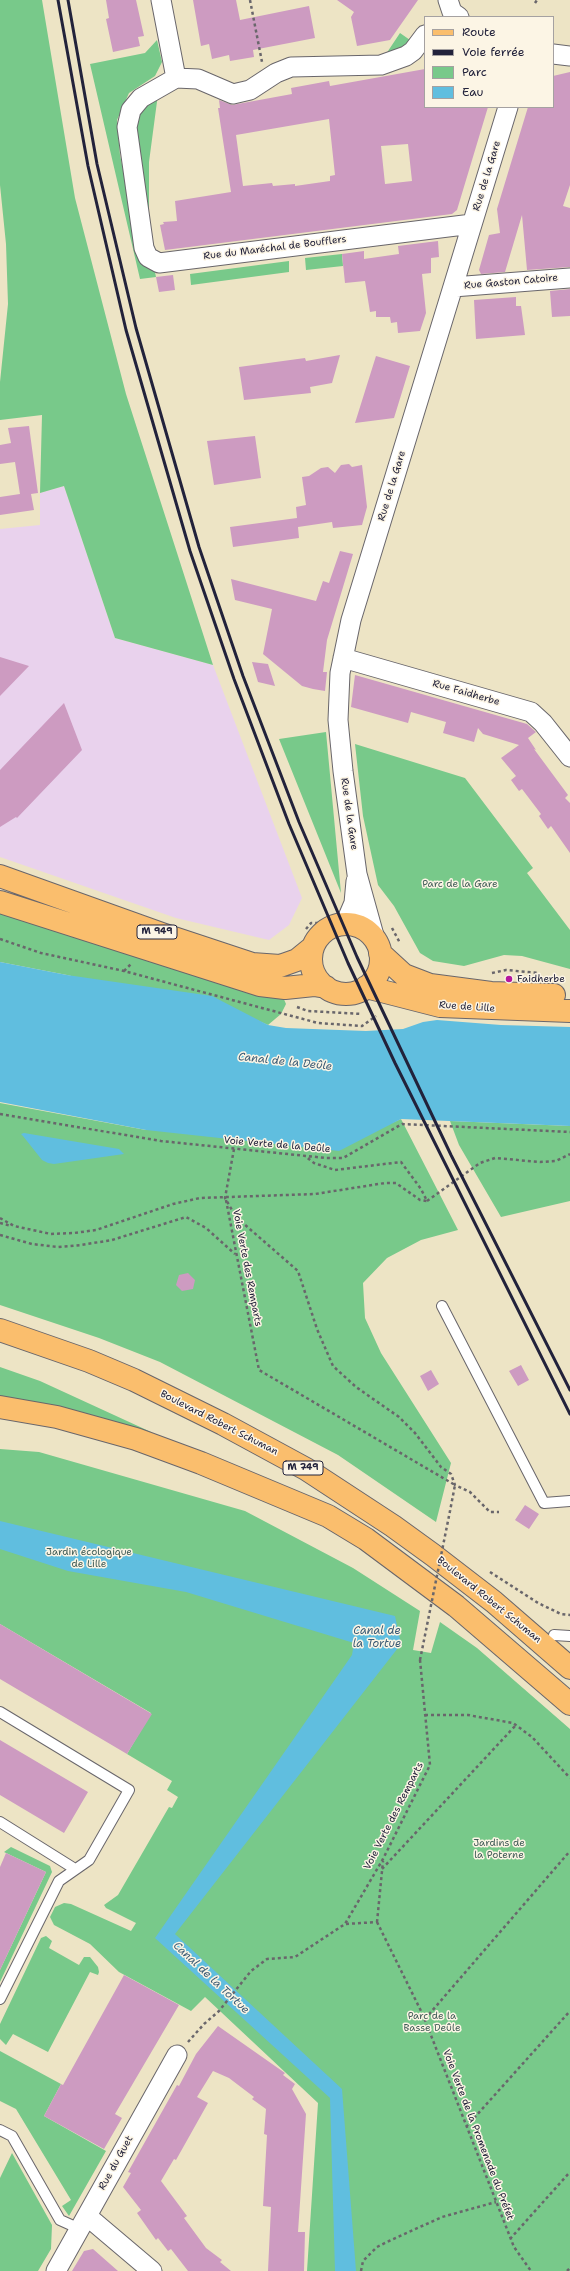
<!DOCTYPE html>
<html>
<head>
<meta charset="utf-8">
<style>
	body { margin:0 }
	#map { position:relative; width:570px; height:2271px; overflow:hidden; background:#ede4c5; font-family:"Shantell Sans",sans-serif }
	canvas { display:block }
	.legend { position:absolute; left:424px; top:16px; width:130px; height:92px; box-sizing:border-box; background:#fcf5e5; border:1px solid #a5a1a1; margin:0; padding:5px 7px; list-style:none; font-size:12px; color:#22223b }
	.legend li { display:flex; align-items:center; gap:8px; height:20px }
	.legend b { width:20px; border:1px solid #a5a1a1 }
</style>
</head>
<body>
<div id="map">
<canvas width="570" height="2271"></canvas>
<ul class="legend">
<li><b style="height:5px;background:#fabe6d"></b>Route</li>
<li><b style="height:5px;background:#22223b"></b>Voie ferrée</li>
<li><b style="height:11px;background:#78c98a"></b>Parc</li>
<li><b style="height:11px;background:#60bedf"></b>Eau</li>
</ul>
</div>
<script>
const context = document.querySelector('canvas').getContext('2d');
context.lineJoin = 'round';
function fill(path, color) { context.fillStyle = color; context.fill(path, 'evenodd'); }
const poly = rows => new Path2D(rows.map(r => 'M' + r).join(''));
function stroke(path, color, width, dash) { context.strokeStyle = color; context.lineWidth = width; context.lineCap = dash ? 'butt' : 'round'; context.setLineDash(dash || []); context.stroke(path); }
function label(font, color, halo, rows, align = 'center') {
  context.font = font + ' "Shantell Sans",sans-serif'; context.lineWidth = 3; context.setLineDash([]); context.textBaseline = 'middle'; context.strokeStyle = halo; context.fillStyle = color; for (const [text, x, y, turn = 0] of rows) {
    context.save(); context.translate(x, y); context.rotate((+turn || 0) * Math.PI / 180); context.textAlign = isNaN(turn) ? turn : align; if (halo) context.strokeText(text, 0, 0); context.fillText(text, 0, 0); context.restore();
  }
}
const built = poly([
	[64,486,115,638,213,665,302,898,289,925,269,940,176,918,0,857,0,529,40,525,40,493]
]);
const green = poly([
	[0,0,42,0,75,198,126,394,213,665,115,638,64,486,40,493,42,415,0,420,0,382,8,304,6,244,0,185],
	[400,33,410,40,402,47,386,54],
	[157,40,162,62,155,76,129,93,117,120,120,155,129,199,136,253,141,264,155,272,156,277,140,279,90,64,145,53],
	[158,94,149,162,149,212,146,212,135,152,136,113],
	[342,254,343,266,306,270,305,258],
	[289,261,289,272,191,285,190,274],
	[326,732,341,893,279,739],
	[355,744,465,778,533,868,527,873,570,930,570,969,522,956,504,955,464,966,433,961,420,953,394,906,378,885,363,816],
	[0,909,283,997,286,1004,281,1014,268,1025,252,1018,67,975,0,962],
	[0,1103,146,1130,392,1123,401,1119,458,1230,421,1240,387,1258,363,1283,365,1318,381,1353,451,1463,436,1522,338,1455,160,1362,99,1338,0,1305],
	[450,1121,570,1126,570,1201,501,1217,459,1145],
	[0,1367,40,1381,151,1432,151,1434,0,1398],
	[0,1449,39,1452,245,1511,353,1568,420,1611,413,1650,431,1653,440,1622,477,1648,570,1729,570,2271,307,2271,318,2103,205,1997,191,2011,119,1972,90,1944,54,1925,50,1917,55,1907,64,1903,71,1904,131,1931,136,1923,106,1908,104,1905,118,1895,169,1807,172,1808,178,1797,167,1790,172,1781,127,1754,151,1713,0,1624],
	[11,1847,50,1866,52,1872,0,1982,0,1970,46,1872,4,1852],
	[46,1936,52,1941,49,1948,79,1965,84,1957,90,1957,98,1967,99,1972,98,1975,90,1972,48,2052,13,2034,6,2045,0,2039,0,2024,41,1938],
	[0,2051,61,2084,44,2116,106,2151,69,2216,62,2206,71,2200,16,2109,0,2101],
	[12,2153,52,2225,51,2249,38,2271,0,2271,0,2178]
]);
const water = poly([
	[0,962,67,975,212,996,268,1025,286,1028,366,1031,403,1029,423,1022,437,1020,501,1025,570,1027,570,1126,401,1119,339,1151,146,1130,0,1102],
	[24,1133,119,1149,124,1154,54,1164,48,1163,42,1160,23,1136,21,1134],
	[0,1521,395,1616,401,1644,175,1934,342,2089,356,2271,335,2271,330,2098,155,1938,352,1655,354,1643,186,1592,68,1571,0,1549]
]);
const building = poly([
	[106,0,136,0,144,36,138,37,140,46,113,52,106,19,109,18],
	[193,0,236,0,240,20,309,6,315,38,253,50,254,57,230,61,229,55,212,59,209,44,201,46],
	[337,0,418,0,390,40,357,46,351,17,354,12],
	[425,69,425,107,488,107,457,210,452,214,165,250,160,225,164,224,163,222,177,221,175,201,231,192,218,108,220,108,219,100,232,105,292,94,291,88,329,81,330,86],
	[329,119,335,175,330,176,330,181,295,186,295,184,273,186,272,183,243,186,236,135],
	[408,144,412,181,385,184,381,146],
	[570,72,570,185,563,206,570,208,570,267,527,270,522,215,505,272,481,274,479,270,489,235,500,233,497,209,528,107,553,107,553,76],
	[438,241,439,257,431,258,431,273,422,274,426,313,420,331,398,333,397,322,391,323,390,317,376,317,376,311,370,312,365,281,345,283,342,254,364,251,364,259,399,254,398,246],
	[173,275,175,290,159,292,156,277],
	[570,289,570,316,552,317,550,291],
	[516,297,516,306,521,306,525,335,476,339,474,300],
	[340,355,332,383,310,387,311,393,244,400,239,367,305,358,306,361],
	[376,356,410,366,394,418,355,423],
	[29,426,38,493,31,494,34,510,0,515,0,497,20,494,15,462,0,464,0,445,11,443,8,428],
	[255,436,261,478,214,485,207,441],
	[349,464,352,467,362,465,367,507,362,525,333,528,332,522,298,527,299,538,233,547,230,527,297,518,296,507,306,505,302,477,309,476,321,468,328,467,335,473,341,465],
	[340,551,353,554,327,640,323,672,327,672,325,691,313,689,302,686,263,654,272,609,235,600,231,579,316,601,323,581,329,583],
	[0,657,29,666,0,696],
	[252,662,268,664,275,686,258,682],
	[355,675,527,724,536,732,528,738,536,750,534,749,568,795,565,798,570,803,570,853,551,826,548,829,539,816,541,814,522,789,519,791,511,780,516,776,501,758,519,745,483,734,478,728,474,742,443,733,446,722,411,712,408,723,351,707],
	[64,703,82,750,17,818,16,817,0,827,0,770],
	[188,1273,195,1280,193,1289,182,1291,176,1285,179,1275],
	[521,1365,529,1380,518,1386,509,1371],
	[431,1370,439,1384,428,1391,420,1376],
	[525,1505,539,1514,529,1529,515,1520],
	[0,1624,152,1714,127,1754,0,1679],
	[0,1740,88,1792,64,1833,0,1795],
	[6,1853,46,1872,0,1970,0,1867],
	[124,1975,179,2005,115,2114,122,2118,104,2149,44,2116,61,2084,63,2085],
	[218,2026,285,2073,283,2075,295,2084,292,2089,306,2114,298,2232,305,2232,304,2271,268,2271,271,2207,263,2206,267,2135,264,2134,266,2109,252,2099,254,2097,229,2078,213,2071,197,2097,208,2103,176,2160,174,2159,161,2181,187,2216,184,2218,206,2248,222,2260,220,2262,231,2271,188,2271,171,2249,168,2251,158,2238,156,2240,137,2213,141,2210,123,2187,131,2173,128,2172,177,2085,179,2086,196,2054],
	[93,2249,118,2271,72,2271,84,2251]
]);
const path = poly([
	[250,0,262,62],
	[535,3,537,0],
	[392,928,400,943],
	[306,929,311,923,321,923],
	[0,939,41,953,124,971,318,1023,362,1026,376,1016],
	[124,971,131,964],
	[492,973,506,970,539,973],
	[297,1007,308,1011,362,1014],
	[0,1114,161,1141,326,1158,343,1158,402,1124,570,1132],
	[234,1149,225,1198,236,1217,298,1271,317,1329,333,1366,356,1387,399,1417,415,1433,441,1467,451,1474,455,1485,470,1492,490,1512,499,1512],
	[226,1200,259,1370,455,1485,450,1511],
	[427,1201,480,1163,495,1158,540,1162,556,1161,570,1154],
	[0,1218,14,1226,51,1234,74,1233,96,1230,173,1204,200,1198,315,1194,385,1183,396,1183,420,1200,427,1201,421,1189,401,1162,335,1170,314,1163,305,1156],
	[0,1223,11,1226],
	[0,1235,32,1244,58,1247,81,1245,112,1240,186,1217,206,1228,235,1254],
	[490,1572,538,1603,561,1614,570,1615],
	[425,1715,468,1715,513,1723,532,1737,570,1778],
	[382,1869,516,1725],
	[377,1922,423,2015,514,2247,531,2271],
	[377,1922,383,1861],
	[346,1924,377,1922],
	[425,2019,570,1851],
	[188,2042,204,2024,219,2011,251,1971,267,1959,295,1957,345,1924,383,1859,430,1765,420,1660],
	[466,2127,570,2011],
	[510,2239,570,2172],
	[361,2271,363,2261,377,2247,389,2241,442,2217,496,2202],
	[567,2271,570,2268]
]);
const service = poly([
	[442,1306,544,1503,570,1501],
	[554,1635,570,1636],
	[0,1712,129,1790,89,1860,59,1881,0,1999],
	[0,1822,75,1869],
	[0,2130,12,2136,60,2220,80,2229]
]);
const minor = poly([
	[161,0,176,78],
	[448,0,452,12,459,17],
	[425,35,413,51,406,56,381,65,291,67,276,73,250,90,233,94,198,79,176,78,141,98,131,110,127,127,144,248,148,257,159,263,472,224],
	[553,54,570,56],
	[453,287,570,278],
	[343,658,531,712,543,723,570,757],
	[345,924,354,903,356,881],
	[375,939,357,874,343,771,338,720,340,673,351,620,508,107],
	[87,2216,152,2271],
	[56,2271,177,2055]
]);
const primary = poly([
	[0,876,162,934,252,964,280,966,297,960,313,947],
	[0,902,260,985,285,988,314,985,326,987],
	'311 959a35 35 0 1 1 70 0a35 35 0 1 1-70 0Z',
	[380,953,404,975,430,985,491,993,554,995],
	[366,987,440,1006,570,1011]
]);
const trunk = poly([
	[0,1330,89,1361,134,1380,223,1424,306,1469,393,1526,433,1555,494,1602,570,1668],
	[0,1407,57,1417,136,1439,201,1463,328,1516,366,1539,456,1606,570,1704]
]);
const rail = poly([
	[58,0,88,166,126,330,190,551,234,679,289,824,348,963,395,1063,570,1414],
	[68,0,97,164,136,328,199,547,243,676,299,822,357,957,451,1155,570,1390]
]);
const pathBridge = poly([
	[420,1660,450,1511]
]);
const markers = [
	[509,979,4,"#b5179e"]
];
const shields = [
	[157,932,40],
	[303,1468,40]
];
const shieldNames = [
	["M 949",157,932],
	["M 749",303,1468]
];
const streetNames = [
	["Rue de la Gare",487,176,-73],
	["Rue du Maréchal de Boufflers",275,248,-7],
	["Rue Gaston Catoire",511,282,-5],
	["Rue de la Gare",392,486,-73],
	["Rue Faidherbe",466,693,16],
	["Rue de la Gare",349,814,82],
	["Rue de Lille",467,1007,4],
	["Voie Verte de la Deûle",277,1145,5],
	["Voie Verte des Remparts",247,1268,79],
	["Boulevard Robert Schuman",219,1423,27],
	["Boulevard Robert Schuman",489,1600,39],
	["Voie Verte des Remparts",394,1816,-63],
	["Voie Verte de la Promenade du Préfet",478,2135,69],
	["Rue du Guet",116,2163,-61]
];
const parkNames = [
	["Parc de la Gare",460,884],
	["Jardin écologique",89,1552],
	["de Lille",89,1564],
	["Jardins de",499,1843],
	["la Poterne",499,1855],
	["Parc de la",432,2016],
	["Basse Deûle",432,2028]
];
const poiNames = [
	["Faidherbe",517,979]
];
const waterNames = [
	["Canal de la Deûle",285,1062,6],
	["Canal de",377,1631],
	["la Tortue",377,1644],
	["Canal de la Tortue",211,1978,43]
];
fill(built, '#e9d2ed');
fill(green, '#78c98a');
fill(water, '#60bedf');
fill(building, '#cd9bc1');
stroke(service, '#69666b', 12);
stroke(minor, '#69666b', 21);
stroke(primary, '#69666b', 24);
stroke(trunk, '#69666b', 24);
stroke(path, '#69666b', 2.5, [3, 3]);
stroke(service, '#fff', 10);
stroke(minor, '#fff', 19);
stroke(primary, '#fabe6d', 22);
stroke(trunk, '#fabe6d', 22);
stroke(rail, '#22223b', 3);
stroke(pathBridge, '#69666b', 2.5, [3, 3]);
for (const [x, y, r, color] of markers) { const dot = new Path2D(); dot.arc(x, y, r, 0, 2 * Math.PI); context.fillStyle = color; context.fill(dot); stroke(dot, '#fcf5e5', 1.5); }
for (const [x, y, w] of shields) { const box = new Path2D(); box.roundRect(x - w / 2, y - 7, w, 14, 3); context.fillStyle = '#fcf5e5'; context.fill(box); stroke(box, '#22223b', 1); }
label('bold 9px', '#22223b', null, shieldNames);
label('10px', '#22223b', '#fcf5e5', streetNames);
label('10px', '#405c57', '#fcf5e5', parkNames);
label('10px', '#22223b', '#fcf5e5', poiNames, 'left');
label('italic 11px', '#385974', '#fcf5e5', waterNames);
</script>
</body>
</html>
